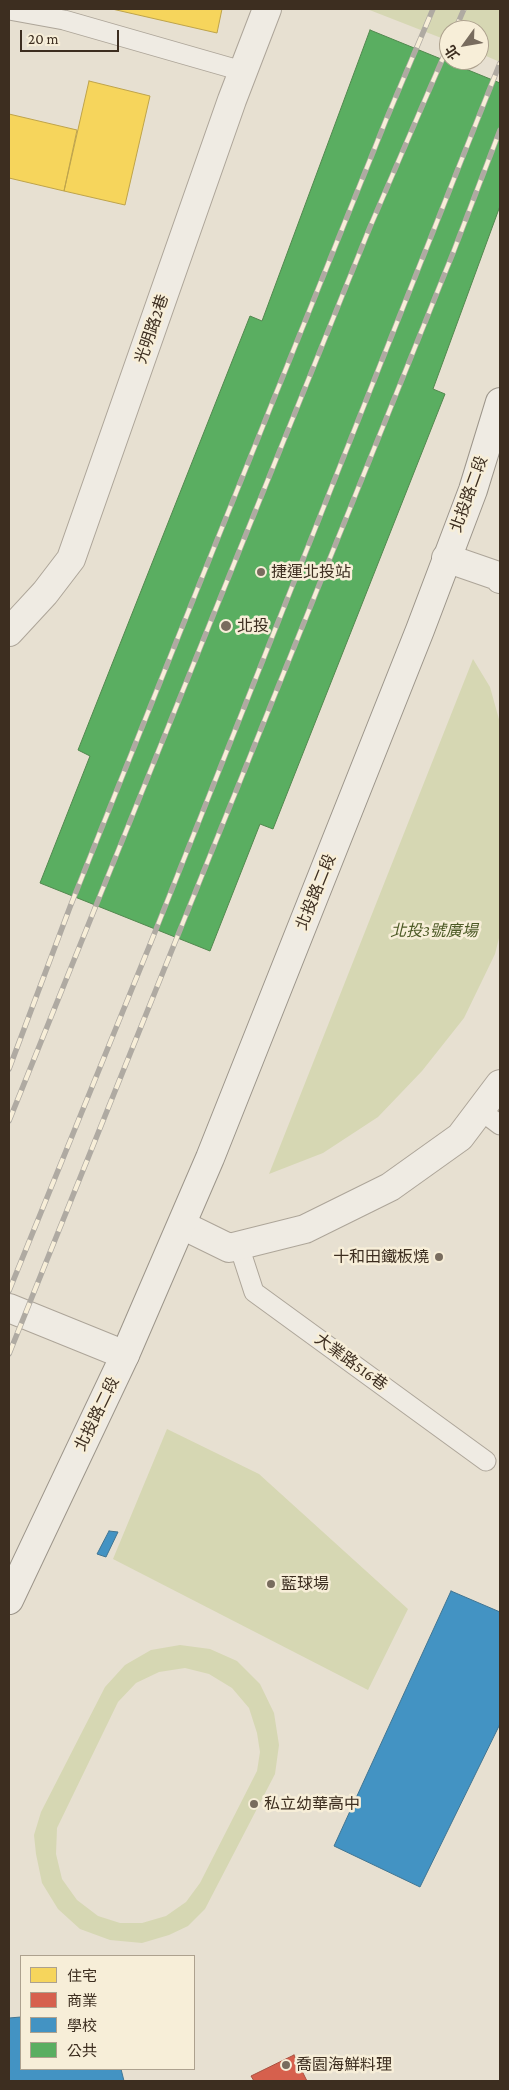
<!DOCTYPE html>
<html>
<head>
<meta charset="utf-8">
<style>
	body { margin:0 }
	#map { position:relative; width:509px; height:2090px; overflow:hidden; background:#e7e0d1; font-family:"Crimson Pro","Noto Sans TC",serif }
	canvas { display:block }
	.frame { position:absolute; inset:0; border:10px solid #3d2e20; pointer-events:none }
	.legend { position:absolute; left:20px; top:1955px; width:175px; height:115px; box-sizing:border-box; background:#f7eed8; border:1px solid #ada18e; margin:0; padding:6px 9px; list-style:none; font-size:15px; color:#3d2e20 }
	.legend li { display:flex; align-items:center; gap:10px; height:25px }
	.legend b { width:25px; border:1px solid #ada18e }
	.north { position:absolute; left:439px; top:20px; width:50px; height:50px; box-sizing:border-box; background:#f7eed8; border:1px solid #ada18e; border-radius:50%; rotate:238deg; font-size:14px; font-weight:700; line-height:20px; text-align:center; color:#3d2e20 }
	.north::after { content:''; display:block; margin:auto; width:18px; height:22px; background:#786c5e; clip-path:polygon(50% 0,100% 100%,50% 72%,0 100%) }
	.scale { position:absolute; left:20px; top:30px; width:99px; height:22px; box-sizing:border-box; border:2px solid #3d2e20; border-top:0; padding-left:6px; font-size:15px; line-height:18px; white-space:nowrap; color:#3d2e20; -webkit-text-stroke:4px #f7eed8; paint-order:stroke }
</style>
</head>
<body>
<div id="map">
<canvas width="509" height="2090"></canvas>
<div class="frame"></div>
<ul class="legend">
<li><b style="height:14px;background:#f6d55c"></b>住宅</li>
<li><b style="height:14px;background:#d6604d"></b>商業</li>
<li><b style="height:14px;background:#4393c3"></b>學校</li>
<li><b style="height:14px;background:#5aae61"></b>公共</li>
</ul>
<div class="north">北</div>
<div class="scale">20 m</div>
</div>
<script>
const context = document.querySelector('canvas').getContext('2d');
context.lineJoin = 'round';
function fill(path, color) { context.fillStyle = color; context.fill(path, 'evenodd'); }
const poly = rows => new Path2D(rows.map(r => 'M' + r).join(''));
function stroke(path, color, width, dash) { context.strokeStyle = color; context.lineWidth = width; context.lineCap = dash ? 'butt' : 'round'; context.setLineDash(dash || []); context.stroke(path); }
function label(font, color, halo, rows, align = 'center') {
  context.font = font + ' "Crimson Pro","Noto Sans TC",serif'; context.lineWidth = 5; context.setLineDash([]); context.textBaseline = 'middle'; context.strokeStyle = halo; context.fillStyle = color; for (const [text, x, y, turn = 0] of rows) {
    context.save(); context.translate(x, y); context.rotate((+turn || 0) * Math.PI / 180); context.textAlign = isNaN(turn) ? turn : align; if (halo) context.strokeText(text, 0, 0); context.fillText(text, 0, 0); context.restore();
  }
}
const green = poly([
	[367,9,500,9,500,62,479,53,479,30,449,30,449,41],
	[473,659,490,687,500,723,500,934,495,954,464,1018,422,1071,378,1117,323,1153,269,1174],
	[167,1429,259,1474,408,1609,368,1690,113,1559],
	[180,1645,210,1649,237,1661,260,1684,274,1713,279,1745,275,1774,205,1909,188,1926,169,1935,142,1943,110,1940,80,1929,58,1909,42,1883,36,1854,34,1835,41,1812,105,1687,125,1665,151,1650],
	[185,1668,209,1674,232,1688,249,1708,257,1733,260,1752,257,1771,200,1883,186,1902,166,1916,142,1923,120,1923,98,1916,77,1900,62,1879,56,1854,57,1828,118,1702,136,1683,159,1672]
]);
const homes = poly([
	[112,9,222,9,217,33,112,9],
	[89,81,150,96,125,205,64,191,89,81],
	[9,114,77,130,64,191,9,178,9,114]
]);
const shops = poly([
	[294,2055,307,2081,254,2081,251,2076,294,2055]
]);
const schools = poly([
	[109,1531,118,1532,106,1557,97,1554,109,1531],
	[451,1591,500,1612,500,1724,420,1887,334,1846,451,1591],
	[21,2017,21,2069,121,2069,124,2081,9,2081,9,2018,21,2017]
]);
const public = poly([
	[370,30,500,83,500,206,433,389,445,394,273,829,260,824,210,951,40,883,90,756,78,750,250,316,262,321,370,30]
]);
const lane = poly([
	[9,10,64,20,242,71],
	[480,1110,500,1125],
	[239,1246,254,1292,486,1461]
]);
const street = poly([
	[446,558,498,576,500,579],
	[9,632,45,593,71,559,232,100,267,9],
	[182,1225,229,1248,305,1229,390,1187,460,1137,500,1084],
	[9,1308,125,1355]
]);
const secondary = poly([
	[9,1600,125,1355,210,1158,420,630,473,490,500,402]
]);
const rail = poly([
	[455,30,464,9],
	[9,1069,70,907,205,570,386,120,433,9],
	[9,1121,370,227,449,44],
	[9,1291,151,942,500,63],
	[9,1354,453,253,500,130]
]);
const markers = [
	[261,572,5,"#786c5e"],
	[226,626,6,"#786c5e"],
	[439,1257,5,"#786c5e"],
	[271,1584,5,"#786c5e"],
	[254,1804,5,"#786c5e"],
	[286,2065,5,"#786c5e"]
];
const streetNames = [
	["光明路2巷",152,329,-71],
	["北投路二段",469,494,-70],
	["北投路二段",316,892,-68],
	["大業路516巷",351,1362,36],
	["北投路二段",97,1414,-64]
];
const poiNames = [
	["捷運北投站",271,572],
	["北投",237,626],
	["十和田鐵板燒",429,1257,"right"],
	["藍球場",281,1584],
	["私立幼華高中",264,1804],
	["喬園海鮮料理",296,2065]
];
const parkNames = [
	["北投3號廣場",434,931]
];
fill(green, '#d6d7b3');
fill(homes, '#f6d55c');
stroke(homes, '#bea34a', 1);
fill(shops, '#d6604d');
stroke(shops, '#a85140', 1);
fill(schools, '#4393c3');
stroke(schools, '#417592', 1);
fill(public, '#5aae61');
stroke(public, '#51884e', 1);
stroke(lane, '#ada599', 21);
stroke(street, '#ada599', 30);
stroke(secondary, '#9c958a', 30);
stroke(lane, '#efebe3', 19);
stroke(street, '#efebe3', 28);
stroke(secondary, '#efebe3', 28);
stroke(rail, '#afaaa2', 5.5);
stroke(rail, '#f7eed8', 4, [11]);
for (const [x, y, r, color] of markers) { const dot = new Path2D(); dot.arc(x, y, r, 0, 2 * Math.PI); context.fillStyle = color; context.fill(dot); stroke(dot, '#f7eed8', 2); }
label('16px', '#3d2e20', '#f7eed8', streetNames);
label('16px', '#3d2e20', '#f7eed8', poiNames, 'left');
label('italic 16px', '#4d5a26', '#f7eed8', parkNames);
</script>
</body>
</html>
